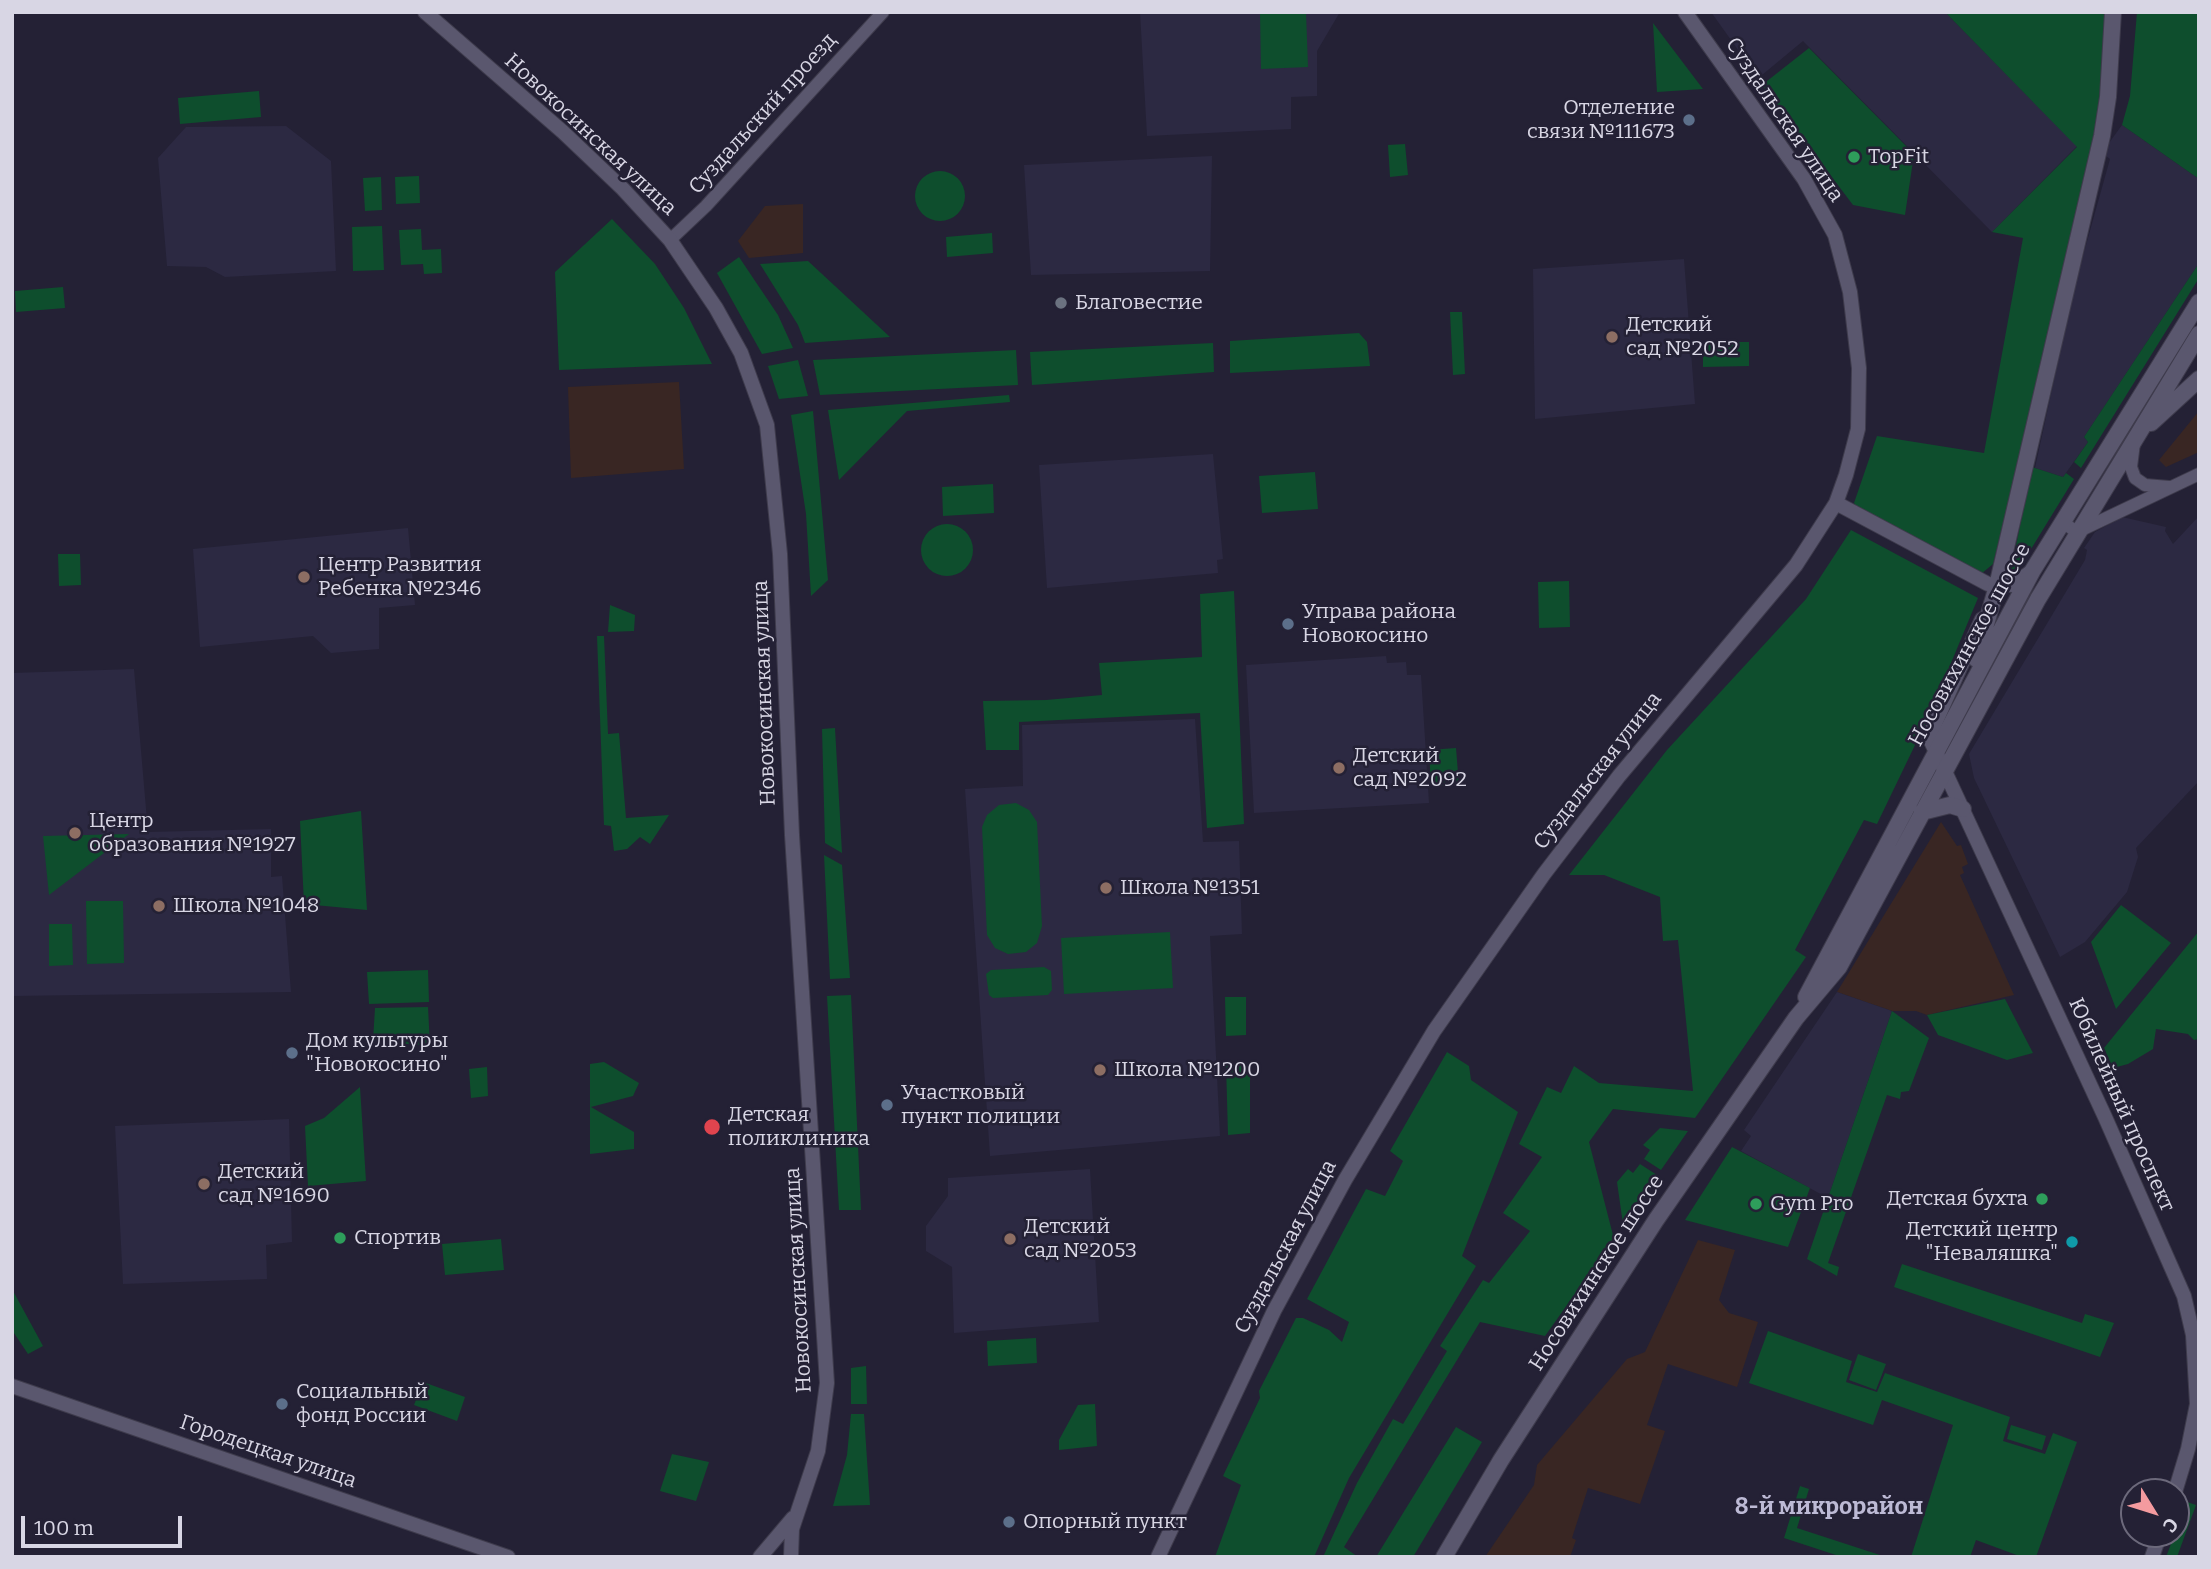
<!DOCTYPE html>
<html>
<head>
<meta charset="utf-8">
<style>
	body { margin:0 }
	#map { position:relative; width:2211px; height:1569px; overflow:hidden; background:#242135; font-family:Bitter,serif }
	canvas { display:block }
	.frame { position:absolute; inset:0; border:14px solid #d8d6e4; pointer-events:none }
	.north { position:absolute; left:2120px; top:1478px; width:70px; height:70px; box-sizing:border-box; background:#242135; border:2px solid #6c697b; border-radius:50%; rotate:128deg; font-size:19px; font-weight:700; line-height:28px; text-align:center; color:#d8d6e4 }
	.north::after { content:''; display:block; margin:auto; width:24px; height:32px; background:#f49b9f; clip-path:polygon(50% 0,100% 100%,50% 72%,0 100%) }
	.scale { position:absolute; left:21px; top:1516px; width:161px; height:32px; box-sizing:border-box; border:4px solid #d8d6e4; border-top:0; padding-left:9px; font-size:21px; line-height:24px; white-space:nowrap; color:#d8d6e4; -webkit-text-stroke:5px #242135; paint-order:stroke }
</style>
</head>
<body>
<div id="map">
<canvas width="2211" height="1569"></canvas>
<div class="frame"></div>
<div class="north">С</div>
<div class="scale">100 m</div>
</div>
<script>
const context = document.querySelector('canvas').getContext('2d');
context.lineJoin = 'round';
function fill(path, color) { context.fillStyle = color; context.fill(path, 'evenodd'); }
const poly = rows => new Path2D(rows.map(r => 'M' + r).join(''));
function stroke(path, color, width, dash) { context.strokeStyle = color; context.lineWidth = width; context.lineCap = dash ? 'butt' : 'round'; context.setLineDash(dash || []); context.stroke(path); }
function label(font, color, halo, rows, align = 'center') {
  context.font = font + ' Bitter,serif'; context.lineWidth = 5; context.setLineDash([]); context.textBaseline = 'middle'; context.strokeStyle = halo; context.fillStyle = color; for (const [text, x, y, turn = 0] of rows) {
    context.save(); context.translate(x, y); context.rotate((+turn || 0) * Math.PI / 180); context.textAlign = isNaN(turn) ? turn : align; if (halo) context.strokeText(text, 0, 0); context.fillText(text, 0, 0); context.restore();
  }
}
const commercial = poly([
	[803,204,803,253,749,258,738,241,765,206],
	[679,382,684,469,571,478,568,387],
	[2199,411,2199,452,2166,467,2159,460],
	[1941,822,1957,846,1961,845,1968,864,1962,867,1964,873,1960,875,2014,995,1927,1015,1916,1011,1892,1011,1837,992],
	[1698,1240,1735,1250,1719,1300,1729,1313,1758,1322,1737,1387,1668,1364,1647,1425,1665,1431,1640,1504,1588,1488,1572,1538,1576,1540,1570,1557,1485,1557,1534,1485,1537,1465,1627,1359,1645,1352]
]);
const built = poly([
	[1140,12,1340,12,1317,51,1317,96,1291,97,1291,129,1147,136],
	[1711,12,1945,12,2077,146,1992,232,1803,41,1762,75,1751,68],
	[2122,125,2199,179,2199,263,2084,437,2088,442,2063,477,2035,468,2074,288,2110,159,2106,156,2109,143],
	[286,126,331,161,336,271,225,277,206,267,167,266,158,158,186,127],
	[1212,156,1210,271,1031,275,1024,165],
	[1684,259,1695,404,1535,419,1533,269],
	[1213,454,1223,559,1217,560,1218,573,1047,588,1039,465],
	[2199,516,2199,781,2136,848,2138,857,2127,892,2085,942,2060,957,1974,778,1969,754,2085,560,2087,550,2084,548,2095,532,2122,517,2166,527,2165,531,2173,544],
	[408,528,415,605,379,608,379,649,331,653,313,636,200,647,193,549],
	[1386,656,1387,663,1406,662,1407,675,1421,675,1429,803,1254,813,1246,665],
	[134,669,148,832,271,829,271,877,282,876,291,992,12,996,12,673],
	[1195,719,1203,842,1239,841,1242,934,1210,936,1220,1136,990,1156,965,789,1023,786,1022,725],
	[1837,992,1892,1011,1828,1198,1741,1151,1751,1136,1744,1130],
	[289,1119,292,1242,266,1245,267,1279,123,1284,115,1126],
	[1090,1169,1099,1322,954,1333,952,1267,926,1251,926,1226,948,1196,948,1178]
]);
const green = poly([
	[1260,12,1306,12,1308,67,1261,69],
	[1945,12,2106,12,2103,97,2077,225,1993,564,1981,574,1857,509,1854,503,1877,436,1984,453,2023,238,1992,232,2077,147],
	[2137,12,2199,12,2199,179,2122,125,2130,96],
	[1653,23,1703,89,1657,92],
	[1809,48,1914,154,1905,215,1853,205,1762,85],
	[259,91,261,117,180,124,178,98],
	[1405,144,1408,175,1390,177,1388,145],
	'915 196a25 25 0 1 1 50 0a25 25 0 1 1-50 0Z',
	[419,176,420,203,396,204,395,177],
	[381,177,382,210,365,211,363,178],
	[612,219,655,264,684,308,712,364,559,370,555,272],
	[382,226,384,270,353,271,352,227],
	[421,229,422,250,441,249,442,273,424,274,423,264,401,265,399,230],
	[992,233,993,253,947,257,946,237],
	[739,257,778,315,793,348,762,354,717,273],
	[808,261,890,337,805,343,798,325,760,264],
	[2199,263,2199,278,2081,468,2074,462,2088,442,2084,437],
	[63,287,65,308,16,312,15,291],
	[1450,312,1462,312,1465,374,1453,375],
	[1359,333,1367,342,1370,366,1230,373,1230,341],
	[1703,342,1749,342,1749,366,1703,367],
	[1213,343,1214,372,1032,385,1030,352],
	[1016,350,1018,385,820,395,813,360],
	[798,360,808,396,779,399,768,366],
	[1009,395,1010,402,907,411,839,480,828,410],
	[813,411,828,580,811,596,806,514,791,415],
	[2032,467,2063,477,2066,473,2074,479,2020,567,2011,570],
	[1315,472,1318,509,1262,513,1259,476],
	[993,484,994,513,943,516,942,487],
	'921 550a26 26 0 1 1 52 0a26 26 0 1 1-52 0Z',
	[1851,530,1978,598,1929,716,1877,824,1864,820,1795,950,1806,957,1695,1118,1613,1109,1589,1142,1614,1239,1545,1336,1480,1322,1344,1547,1358,1557,1323,1557,1357,1483,1393,1419,1403,1424,1447,1351,1440,1346,1483,1280,1489,1283,1530,1231,1503,1213,1542,1157,1519,1144,1547,1087,1561,1093,1574,1066,1599,1083,1693,1091,1678,940,1663,941,1660,897,1604,875,1569,875,1667,750,1806,599],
	[58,554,80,554,81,585,59,586],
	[1569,581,1570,627,1539,628,1538,582],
	[1234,591,1244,824,1207,828,1200,713,1019,722,1019,750,986,750,983,701,1046,700,1102,695,1099,663,1202,657,1200,594],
	[610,605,635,615,634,631,608,632],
	[597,636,604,636,608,734,619,733,626,818,669,815,650,844,640,837,627,849,614,851,611,826,604,825],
	[835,728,842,853,825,843,822,729],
	[1456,748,1459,785,1431,786,1429,750],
	[1016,803,1029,810,1037,822,1042,926,1037,943,1026,952,1008,954,995,948,987,935,982,827,987,815,999,805],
	[361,811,367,910,304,904,300,821],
	[129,834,49,895,43,836],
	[824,855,842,865,850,978,830,979],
	[86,901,123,901,124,963,87,964],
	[2121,905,2171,943,2116,1009,2091,942],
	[49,924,72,924,73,965,49,966],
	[2199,931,2199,1039,2194,1040,2188,1034,2156,1029,2153,1049,2128,1064,2113,1068,2104,1048],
	[1170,932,1173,988,1064,994,1061,938],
	[1044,967,1051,971,1052,990,1048,995,993,998,989,995,986,974,991,970],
	[428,970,429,1002,369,1004,367,972],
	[851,995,861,1210,839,1210,827,996],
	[1225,997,1246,997,1246,1035,1226,1036],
	[2005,999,2033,1053,2007,1060,1938,1035,1927,1015],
	[428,1007,430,1046,373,1041,375,1008],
	[1892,1011,1929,1038,1909,1091,1901,1092,1900,1099,1887,1095,1828,1263,1839,1267,1837,1276,1807,1259],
	[1447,1052,1469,1066,1471,1080,1518,1112,1462,1256,1476,1266,1349,1478,1314,1557,1215,1557,1241,1485,1223,1476,1260,1398,1259,1391,1296,1318,1303,1318,1329,1330,1342,1342,1349,1322,1307,1299,1366,1189,1385,1196,1403,1161,1390,1151],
	[604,1062,639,1083,633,1096,591,1107,634,1132,634,1149,590,1154,590,1064],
	[1250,1063,1250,1133,1228,1135,1226,1064],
	[487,1067,488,1096,471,1098,469,1069],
	[360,1087,366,1181,308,1186,305,1126,324,1118],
	[1660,1128,1688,1131,1661,1170,1644,1159,1650,1150,1643,1145],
	[1732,1147,1810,1188,1788,1247,1685,1220],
	[1640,1164,1657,1175,1623,1224,1617,1182,1628,1169,1633,1173],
	[501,1239,504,1270,445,1275,442,1244],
	[1902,1264,2082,1323,2085,1314,2114,1323,2100,1357,1894,1287],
	[12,1289,43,1346,28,1354,12,1330],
	[1768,1331,1852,1361,1846,1382,1877,1392,1885,1373,2010,1417,2003,1441,2045,1454,2053,1433,2077,1442,2036,1557,2022,1557,1976,1540,1970,1557,1911,1557,1953,1425,1882,1400,1873,1425,1749,1383],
	[1036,1338,1037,1363,988,1366,987,1341],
	[1858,1354,1886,1364,1876,1390,1849,1380],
	[866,1366,867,1404,851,1404,851,1368],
	[423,1382,465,1397,457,1421,414,1405],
	[1095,1404,1097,1446,1059,1450,1059,1440,1078,1405],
	[851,1414,864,1414,870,1505,833,1506,847,1455],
	[2011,1425,2046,1436,2042,1450,2007,1439],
	[1456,1427,1482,1442,1413,1557,1376,1557],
	[672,1454,709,1462,696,1501,660,1491],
	[1800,1486,1809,1489,1797,1528,1886,1557,1842,1557,1784,1538],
	[2187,1502,2196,1505,2177,1557,2166,1557]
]);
const minor = poly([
	[670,240,706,206,883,12],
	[2134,443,2131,467,2135,478,2145,485,2169,487],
	[2062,522,2077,532,2199,474]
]);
const tertiary = poly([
	[425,12,563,132,623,189,670,240,716,308,741,353,767,425,780,554,792,835,827,1383,818,1451,792,1529,791,1557],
	[1836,503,1988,584,2013,585,2032,571],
	[1982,619,1929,737,2105,1117,2184,1296,2193,1335,2197,1404,2188,1449,2175,1492],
	[12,1386,508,1557],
	[760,1557,793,1518],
	[1158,1557,1274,1311,1345,1180,1434,1031,1544,874,1619,776,1796,565,1836,503,1846,475,1858,429,1859,368,1850,292,1835,235,1804,179,1685,12],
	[2152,1557,2160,1534]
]);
const secondary = poly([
	[2151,423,2199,379],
	[1976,659,1997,586,2102,136,2108,97,2113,12],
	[1922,812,1950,805,1963,809],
	[1806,997,2033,570,2199,302],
	[1444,1557,1501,1460,1656,1220,1796,1018,1839,967,2038,599,2199,334]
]);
const markers = [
	[1689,120,7,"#5c6f8a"],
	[1854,157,7,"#2e9e5b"],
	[1061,303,7,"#6b7280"],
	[1612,337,7,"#8d6e63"],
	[304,577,7,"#8d6e63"],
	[1288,624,7,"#5c6f8a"],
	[1339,768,7,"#8d6e63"],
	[75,833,7,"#8d6e63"],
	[1106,888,7,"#8d6e63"],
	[159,906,7,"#8d6e63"],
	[292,1053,7,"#5c6f8a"],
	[1100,1070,7,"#8d6e63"],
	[887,1105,7,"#5c6f8a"],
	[712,1127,9,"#e0444e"],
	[204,1184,7,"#8d6e63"],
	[2042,1199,7,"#2e9e5b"],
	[1756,1204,7,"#2e9e5b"],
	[340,1238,7,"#2e9e5b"],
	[1010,1239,7,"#8d6e63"],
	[2072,1242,7,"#0f9aa8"],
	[282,1404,7,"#5c6f8a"],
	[1009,1522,7,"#5c6f8a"]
];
const poiNames = [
	["Отделение",1675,108,"right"],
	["связи №111673",1675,132,"right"],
	["TopFit",1868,157],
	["Благовестие",1075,303],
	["Детский",1626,325],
	["сад №2052",1626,349],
	["Центр Развития",318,565],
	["Ребенка №2346",318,589],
	["Управа района",1302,612],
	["Новокосино",1302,636],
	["Детский",1353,756],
	["сад №2092",1353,780],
	["Центр",89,821],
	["образования №1927",89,845],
	["Школа №1351",1120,888],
	["Школа №1048",173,906],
	["Дом культуры",306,1041],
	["\"Новокосино\"",306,1065],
	["Школа №1200",1114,1070],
	["Участковый",901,1093],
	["пункт полиции",901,1117],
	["Детская",728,1115],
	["поликлиника",728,1139],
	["Детский",218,1172],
	["сад №1690",218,1196],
	["Детская бухта",2028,1199,"right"],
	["Gym Pro",1770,1204],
	["Детский",1024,1227],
	["сад №2053",1024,1251],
	["Детский центр",2058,1230,"right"],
	["\"Неваляшка\"",2058,1254,"right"],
	["Спортив",354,1238],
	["Социальный",296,1392],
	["фонд России",296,1416],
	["Опорный пункт",1023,1522]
];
const streetNames = [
	["Суздальский проезд",763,114,-48],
	["Суздальская улица",1784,120,56],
	["Новокосинская улица",590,135,43],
	["Носовихинское шоссе",1970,645,-61],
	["Новокосинская улица",765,693,-92],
	["Суздальская улица",1598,771,-52],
	["Юбилейный проспект",2121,1105,66],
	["Суздальская улица",1286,1247,-62],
	["Носовихинское шоссе",1597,1273,-57],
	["Новокосинская улица",799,1280,-93],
	["Городецкая улица",268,1452,19]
];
const neighbourhoodNames = [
	["8-й микрорайон",1829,1508]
];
fill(commercial, '#392623');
fill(built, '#2c2942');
fill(green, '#0e4e2d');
stroke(minor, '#3e3b4c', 14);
stroke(tertiary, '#3e3b4c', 16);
stroke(secondary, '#3e3b4c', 18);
stroke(minor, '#5a576e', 12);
stroke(tertiary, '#5a576e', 14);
stroke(secondary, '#5a576e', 16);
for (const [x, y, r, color] of markers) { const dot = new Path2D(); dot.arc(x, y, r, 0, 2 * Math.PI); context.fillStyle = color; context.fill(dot); stroke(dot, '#242135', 2.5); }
label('21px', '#d8d6e4', '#242135', poiNames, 'left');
label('21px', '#d8d6e4', '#242135', streetNames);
label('bold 23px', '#bdbad5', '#242135', neighbourhoodNames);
</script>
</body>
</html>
